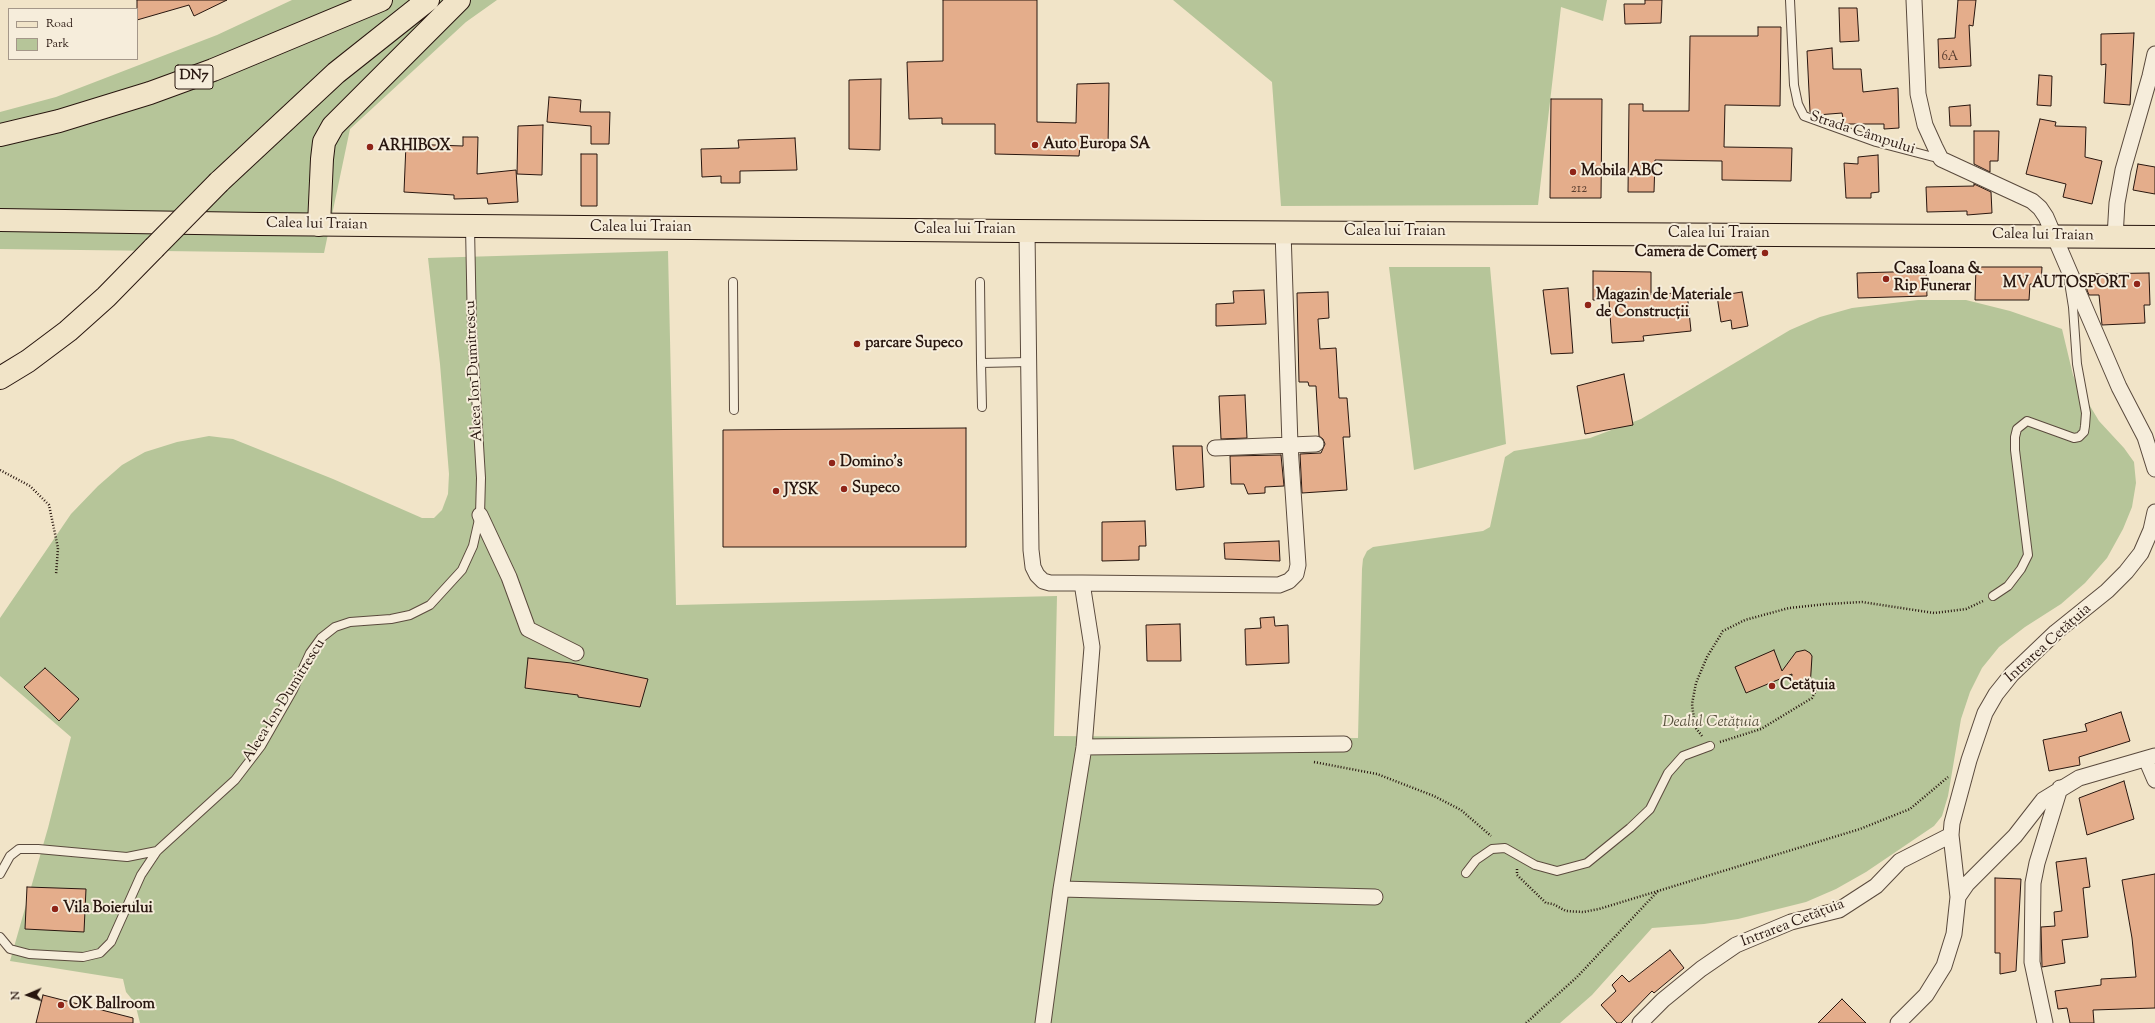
<!DOCTYPE html>
<html>
<head>
<meta charset="utf-8">
<style>
	body { margin:0 }
	#map { position:relative; width:2155px; height:1023px; overflow:hidden; background:#f1e4c8; font-family:"Sorts Mill Goudy",serif }
	canvas { display:block }
	.legend { position:absolute; left:8px; top:8px; width:130px; height:52px; box-sizing:border-box; background:#f6eddb; border:1px solid #a49789; margin:0; padding:5px 7px; list-style:none; font-size:12px; color:#28160f }
	.legend li { display:flex; align-items:center; gap:8px; height:20px }
	.legend b { width:20px; border:1px solid #a49789 }
	.north { position:absolute; left:8px; top:975px; width:40px; height:40px; -webkit-text-stroke:3px #f6eddb; paint-order:stroke; rotate:268deg; font-size:11px; font-weight:700; line-height:16px; text-align:center; color:#28160f }
	.north::after { content:''; display:block; margin:auto; width:14px; height:18px; background:#28160f; clip-path:polygon(50% 0,100% 100%,50% 72%,0 100%) }
</style>
</head>
<body>
<div id="map">
<canvas width="2155" height="1023"></canvas>
<ul class="legend">
<li><b style="height:5px;background:#f1e4c8"></b>Road</li>
<li><b style="height:11px;background:#b6c599"></b>Park</li>
</ul>
<div class="north">N</div>
</div>
<script>
const context = document.querySelector('canvas').getContext('2d');
context.lineJoin = 'round';
function fill(path, color) { context.fillStyle = color; context.fill(path, 'evenodd'); }
const poly = rows => new Path2D(rows.map(r => 'M' + r).join(''));
function stroke(path, color, width, dash) { context.strokeStyle = color; context.lineWidth = width; context.lineCap = dash ? 'butt' : 'round'; context.setLineDash(dash || []); context.stroke(path); }
function label(font, color, halo, rows, align = 'center') {
  context.font = font + ' "Sorts Mill Goudy",serif'; context.lineWidth = 4; context.setLineDash([]); context.textBaseline = 'middle'; context.strokeStyle = halo; context.fillStyle = color; for (const [text, x, y, turn = 0] of rows) {
    context.save(); context.translate(x, y); context.rotate((+turn || 0) * Math.PI / 180); context.textAlign = isNaN(turn) ? turn : align; if (halo) context.strokeText(text, 0, 0); context.fillText(text, 0, 0); context.restore();
  }
}
const green = poly([
	[292,0,497,0,466,22,350,129,324,253,0,249,0,112,56,97,217,35],
	[1173,0,1607,0,1603,21,1561,7,1538,205,1281,206,1272,82],
	[668,251,676,605,1057,596,1054,736,1358,738,1362,569,1363,559,1367,551,1373,547,1483,531,1490,527,1505,457,1514,451,1590,438,1641,419,1790,330,1820,317,1852,308,1918,300,1966,300,2010,311,2062,329,2073,375,2078,386,2099,421,2124,448,2134,462,2136,483,2132,507,2123,529,2107,558,2085,583,2061,604,2025,627,1999,647,1982,668,1970,692,1961,719,1948,796,1942,816,1934,826,1866,872,1836,889,1806,902,1738,919,1704,924,1652,928,1592,995,1560,1023,140,1023,135,1003,126,992,123,979,10,961,48,828,71,737,0,676,0,618,71,514,98,486,122,465,145,452,177,442,209,436,233,439,333,479,422,518,434,518,442,510,448,494,449,474,440,364,428,258],
	[1389,267,1490,267,1506,444,1414,470]
]);
const building = poly([
	[137,0,227,0,194,16,189,5,137,20,137,0],
	[943,0,1037,0,1037,122,1076,123,1077,84,1109,83,1108,147,1080,146,1079,156,995,154,995,124,942,124,942,118,909,119,907,62,943,61,943,0],
	[1645,0,1662,0,1661,23,1625,24,1624,4,1645,4,1645,0],
	[1958,0,1976,0,1973,26,1969,25,1971,66,1939,68,1938,39,1955,38,1958,0],
	[1839,8,1857,8,1859,41,1840,42,1839,8],
	[1758,27,1781,27,1780,106,1725,105,1724,147,1792,148,1791,181,1722,180,1722,161,1655,160,1654,192,1628,192,1629,104,1643,104,1643,111,1689,111,1690,36,1758,36,1758,27],
	[2134,33,2130,105,2104,103,2106,64,2101,65,2101,34,2134,33],
	[1832,48,1833,69,1861,69,1863,92,1898,88,1899,128,1884,129,1884,124,1844,124,1842,113,1817,115,1810,112,1807,51,1832,48],
	[2039,75,2052,76,2051,106,2037,105,2039,75],
	[881,79,880,150,849,149,849,80,881,79],
	[549,97,581,100,580,112,610,112,609,144,591,144,591,126,547,122,549,97],
	[1551,99,1602,99,1601,198,1550,198,1551,99],
	[1970,105,1971,126,1950,126,1949,107,1970,105],
	[2040,119,2056,122,2055,126,2086,127,2085,157,2102,161,2092,204,2063,197,2066,184,2026,174,2040,119],
	[543,125,542,175,517,174,518,126,543,125],
	[1974,131,1999,131,1998,161,1990,161,1990,172,1974,164,1974,131],
	[463,137,478,137,477,174,516,170,518,202,488,204,487,198,454,199,454,195,404,192,406,144,463,146,463,137],
	[795,138,797,170,740,171,740,183,721,183,721,176,702,177,701,149,739,148,738,140,795,138],
	[581,154,597,154,597,206,581,206,581,154],
	[1878,155,1879,192,1871,193,1871,198,1846,198,1844,163,1858,164,1858,157,1878,155],
	[2138,164,2155,167,2155,194,2133,190,2138,164],
	[1974,184,1991,192,1992,213,1967,215,1967,211,1927,212,1926,187,1974,186,1974,184],
	[1976,267,2042,267,2041,284,2030,284,2029,300,1975,300,1976,267],
	[1593,271,1651,272,1651,295,1687,292,1691,331,1643,336,1644,341,1612,343,1609,300,1593,300,1593,271],
	[1926,271,1927,296,1858,298,1857,273,1926,271],
	[2149,273,2150,305,2144,305,2145,323,2102,325,2099,295,2089,295,2087,290,2087,274,2149,273],
	[1568,288,1573,353,1551,354,1543,290,1568,288],
	[1264,290,1266,324,1216,326,1216,304,1234,303,1233,291,1264,290],
	[1328,292,1329,318,1318,319,1320,349,1336,348,1339,398,1347,398,1350,437,1343,437,1347,490,1302,493,1300,454,1321,453,1325,444,1323,439,1319,436,1316,386,1309,386,1308,382,1299,382,1297,293,1328,292],
	[1742,292,1748,326,1732,329,1731,320,1721,322,1717,296,1742,292],
	[1624,374,1633,425,1585,434,1577,386,1624,374],
	[1245,395,1247,438,1221,439,1219,396,1245,395],
	[966,428,966,547,723,547,723,430,966,428],
	[1173,446,1202,446,1204,487,1176,490,1173,446],
	[1281,455,1284,486,1265,487,1265,493,1248,494,1244,484,1231,484,1230,456,1281,455],
	[1145,521,1146,546,1139,546,1139,560,1102,561,1102,522,1145,521],
	[1279,541,1280,561,1225,559,1224,543,1279,541],
	[1274,617,1275,626,1288,625,1289,663,1246,665,1245,629,1261,628,1260,618,1274,617],
	[1180,624,1181,661,1147,661,1146,625,1180,624],
	[1774,650,1782,671,1796,652,1805,650,1810,653,1812,656,1810,688,1791,686,1792,674,1746,693,1735,667,1774,650],
	[528,658,571,663,648,679,640,707,578,697,578,695,525,688,528,658],
	[45,668,79,699,59,721,24,687,45,668],
	[2121,712,2130,741,2079,757,2080,765,2049,771,2043,740,2087,731,2085,724,2121,712],
	[2124,781,2134,819,2087,835,2079,798,2124,781],
	[2086,858,2090,887,2083,888,2088,937,2062,940,2065,963,2042,967,2041,927,2055,926,2054,912,2062,911,2056,862,2086,858],
	[2155,874,2155,1008,2093,1010,2094,1023,2070,1023,2067,1008,2058,1009,2055,991,2101,985,2101,979,2136,977,2132,938,2122,880,2155,874],
	[1995,878,2021,879,2016,971,2000,974,2000,953,1995,953,1995,878],
	[27,887,86,889,84,932,25,929,27,887],
	[1670,950,1684,968,1654,993,1652,991,1621,1023,1617,1023,1601,1005,1616,991,1612,985,1622,975,1629,982,1670,950],
	[43,995,133,1018,133,1023,36,1023,43,995],
	[1842,999,1866,1023,1818,1023,1842,999]
]);
const path = poly([
	[0,470,30,486,49,505,58,548,56,575],
	[1702,736,1695,727,1692,704,1696,683,1707,657,1723,631,1745,620,1789,608,1827,604,1862,602,1934,613,1966,609,1983,601],
	[1720,742,1761,729,1812,698,1820,683],
	[1314,762,1377,774,1434,796,1461,810,1491,836],
	[1517,869,1517,875,1546,903,1553,904,1566,911,1583,912,1599,909,1658,891],
	[1526,1023,1577,977,1658,891,1860,829,1910,809,1948,777]
]);
const service = poly([
	[1790,0,1794,85,1798,104,1804,116,1876,142,1941,159],
	[733,282,734,410],
	[980,282,981,363],
	[982,407,981,363,1029,362],
	[1993,596,2008,586,2021,569,2028,555,2015,450,2015,437,2017,429,2027,421,2074,438,2079,437,2084,432,2085,426,2086,413,2077,364,2073,307,2069,282],
	[1466,873,1476,860,1492,849,1505,848,1535,865,1557,871,1587,863,1630,828,1650,809,1668,773,1683,756,1710,746],
	[0,874,10,856,19,849,38,849,127,857,157,851],
	[0,937,10,949,29,954,83,957,100,953,111,942,141,875,157,851,235,780,261,746,293,690,310,653,321,638,335,627,350,622,391,619,410,615,430,605,462,570,473,546,480,515,481,478,472,328,470,227]
]);
const minor = poly([
	[1914,0,1918,94,1925,125,1935,147,1941,159,2032,201,2040,208,2046,217,2119,387,2145,437,2155,469],
	[1027,231,1031,550,1033,567,1037,575,1043,581,1050,583,1082,583],
	[2115,237,2117,203,2123,170,2150,76,2155,54],
	[1215,448,1316,444],
	[480,515,509,577,528,629,576,653],
	[1084,747,1344,744],
	[2146,759,2155,780],
	[1061,889,1375,897],
	[1958,897,1967,884,2015,836,2043,800,2079,778,2155,756],
	[1043,1023,1061,889,1084,747,1092,647,1082,583,1279,585,1289,581,1296,574,1298,565,1290,445,1283,231],
	[1640,1023,1663,1000,1701,969,1736,945,1791,922,1839,910,1876,886,1900,861,1951,835],
	[1898,1023,1926,995,1944,966,1954,934,1958,897,1951,835,1952,823,1969,760,1985,713,1996,694,2012,674,2056,632,2107,591,2126,572,2141,553,2151,530,2155,512],
	[2045,1023,2032,962,2033,883,2037,863,2060,788]
]);
const primary = poly([
	[0,220,260,224,1016,231,2155,237]
]);
const trunk = poly([
	[0,135,59,121,150,93,213,70,381,0],
	[219,182,336,73,428,0],
	[319,225,322,159,324,142,333,126,459,0],
	[0,378,28,361,68,331,106,297,154,248]
]);
const trunkBridge = poly([
	[154,248,219,182]
]);
const markers = [
	[1035,145,4,"#8f2418"],
	[370,147,4,"#8f2418"],
	[1573,172,4,"#8f2418"],
	[1765,253,4,"#8f2418"],
	[1886,279,4,"#8f2418"],
	[2137,284,4,"#8f2418"],
	[1588,305,4,"#8f2418"],
	[857,344,4,"#8f2418"],
	[832,463,4,"#8f2418"],
	[844,489,4,"#8f2418"],
	[776,491,4,"#8f2418"],
	[1772,686,4,"#8f2418"],
	[55,909,4,"#8f2418"],
	[61,1005,4,"#8f2418"]
];
const numberNames = [
	["6A",1950,58],
	["212",1579,190]
];
const shields = [
	[194,77,38]
];
const shieldNames = [
	["DN7",194,77]
];
const streetNames = [
	["Strada Câmpului",1862,134,18],
	["Calea lui Traian",317,225,1],
	["Calea lui Traian",641,228],
	["Calea lui Traian",965,230],
	["Calea lui Traian",1395,232],
	["Calea lui Traian",1719,234],
	["Calea lui Traian",2043,236,1],
	["Aleea Ion Dumitrescu",475,371,-93],
	["Intrarea Cetățuia",2049,644,-42],
	["Aleea Ion Dumitrescu",285,701,-58],
	["Intrarea Cetățuia",1793,924,-21]
];
const poiNames = [
	["Auto Europa SA",1043,145],
	["ARHIBOX",378,147],
	["Mobila ABC",1581,172],
	["Camera de Comerț",1757,253,"right"],
	["Casa Ioana &",1894,270],
	["Rip Funerar",1894,287],
	["MV AUTOSPORT",2129,284,"right"],
	["Magazin de Materiale",1596,296],
	["de Construcții",1596,313],
	["parcare Supeco",865,344],
	["Domino's",840,463],
	["Supeco",852,489],
	["JYSK",784,491],
	["Cetățuia",1780,686],
	["Vila Boierului",63,909],
	["OK Ballroom",69,1005]
];
const parkNames = [
	["Dealul Cetățuia",1711,723]
];
fill(green, '#b6c599');
fill(building, '#e4ad8b');
stroke(building, '#28160f', 1);
stroke(service, '#5a4a3d', 10);
stroke(minor, '#5a4a3d', 17);
stroke(primary, '#28160f', 24);
stroke(trunk, '#28160f', 24);
stroke(path, '#28160f', 2.5, [1, 2]);
stroke(service, '#f6eddb', 8);
stroke(minor, '#f6eddb', 15);
stroke(primary, '#f1e4c8', 22);
stroke(trunk, '#f1e4c8', 22);
stroke(trunkBridge, '#28160f', 24, []);
stroke(trunkBridge, '#f1e4c8', 22);
for (const [x, y, r, color] of markers) { const dot = new Path2D(); dot.arc(x, y, r, 0, 2 * Math.PI); context.fillStyle = color; context.fill(dot); stroke(dot, '#f6eddb', 1.5); }
label('13px', '#573c2e', null, numberNames);
for (const [x, y, w] of shields) { const box = new Path2D(); box.roundRect(x - w / 2, y - 12, w, 24, 3); context.fillStyle = '#f6eddb'; context.fill(box); stroke(box, '#28160f', 1); }
label('bold 14px', '#28160f', null, shieldNames);
label('15px', '#28160f', '#f6eddb', streetNames);
label('bold 15px', '#28160f', '#f6eddb', poiNames, 'left');
label('italic 15px', '#5a533f', '#f6eddb', parkNames);
</script>
</body>
</html>
